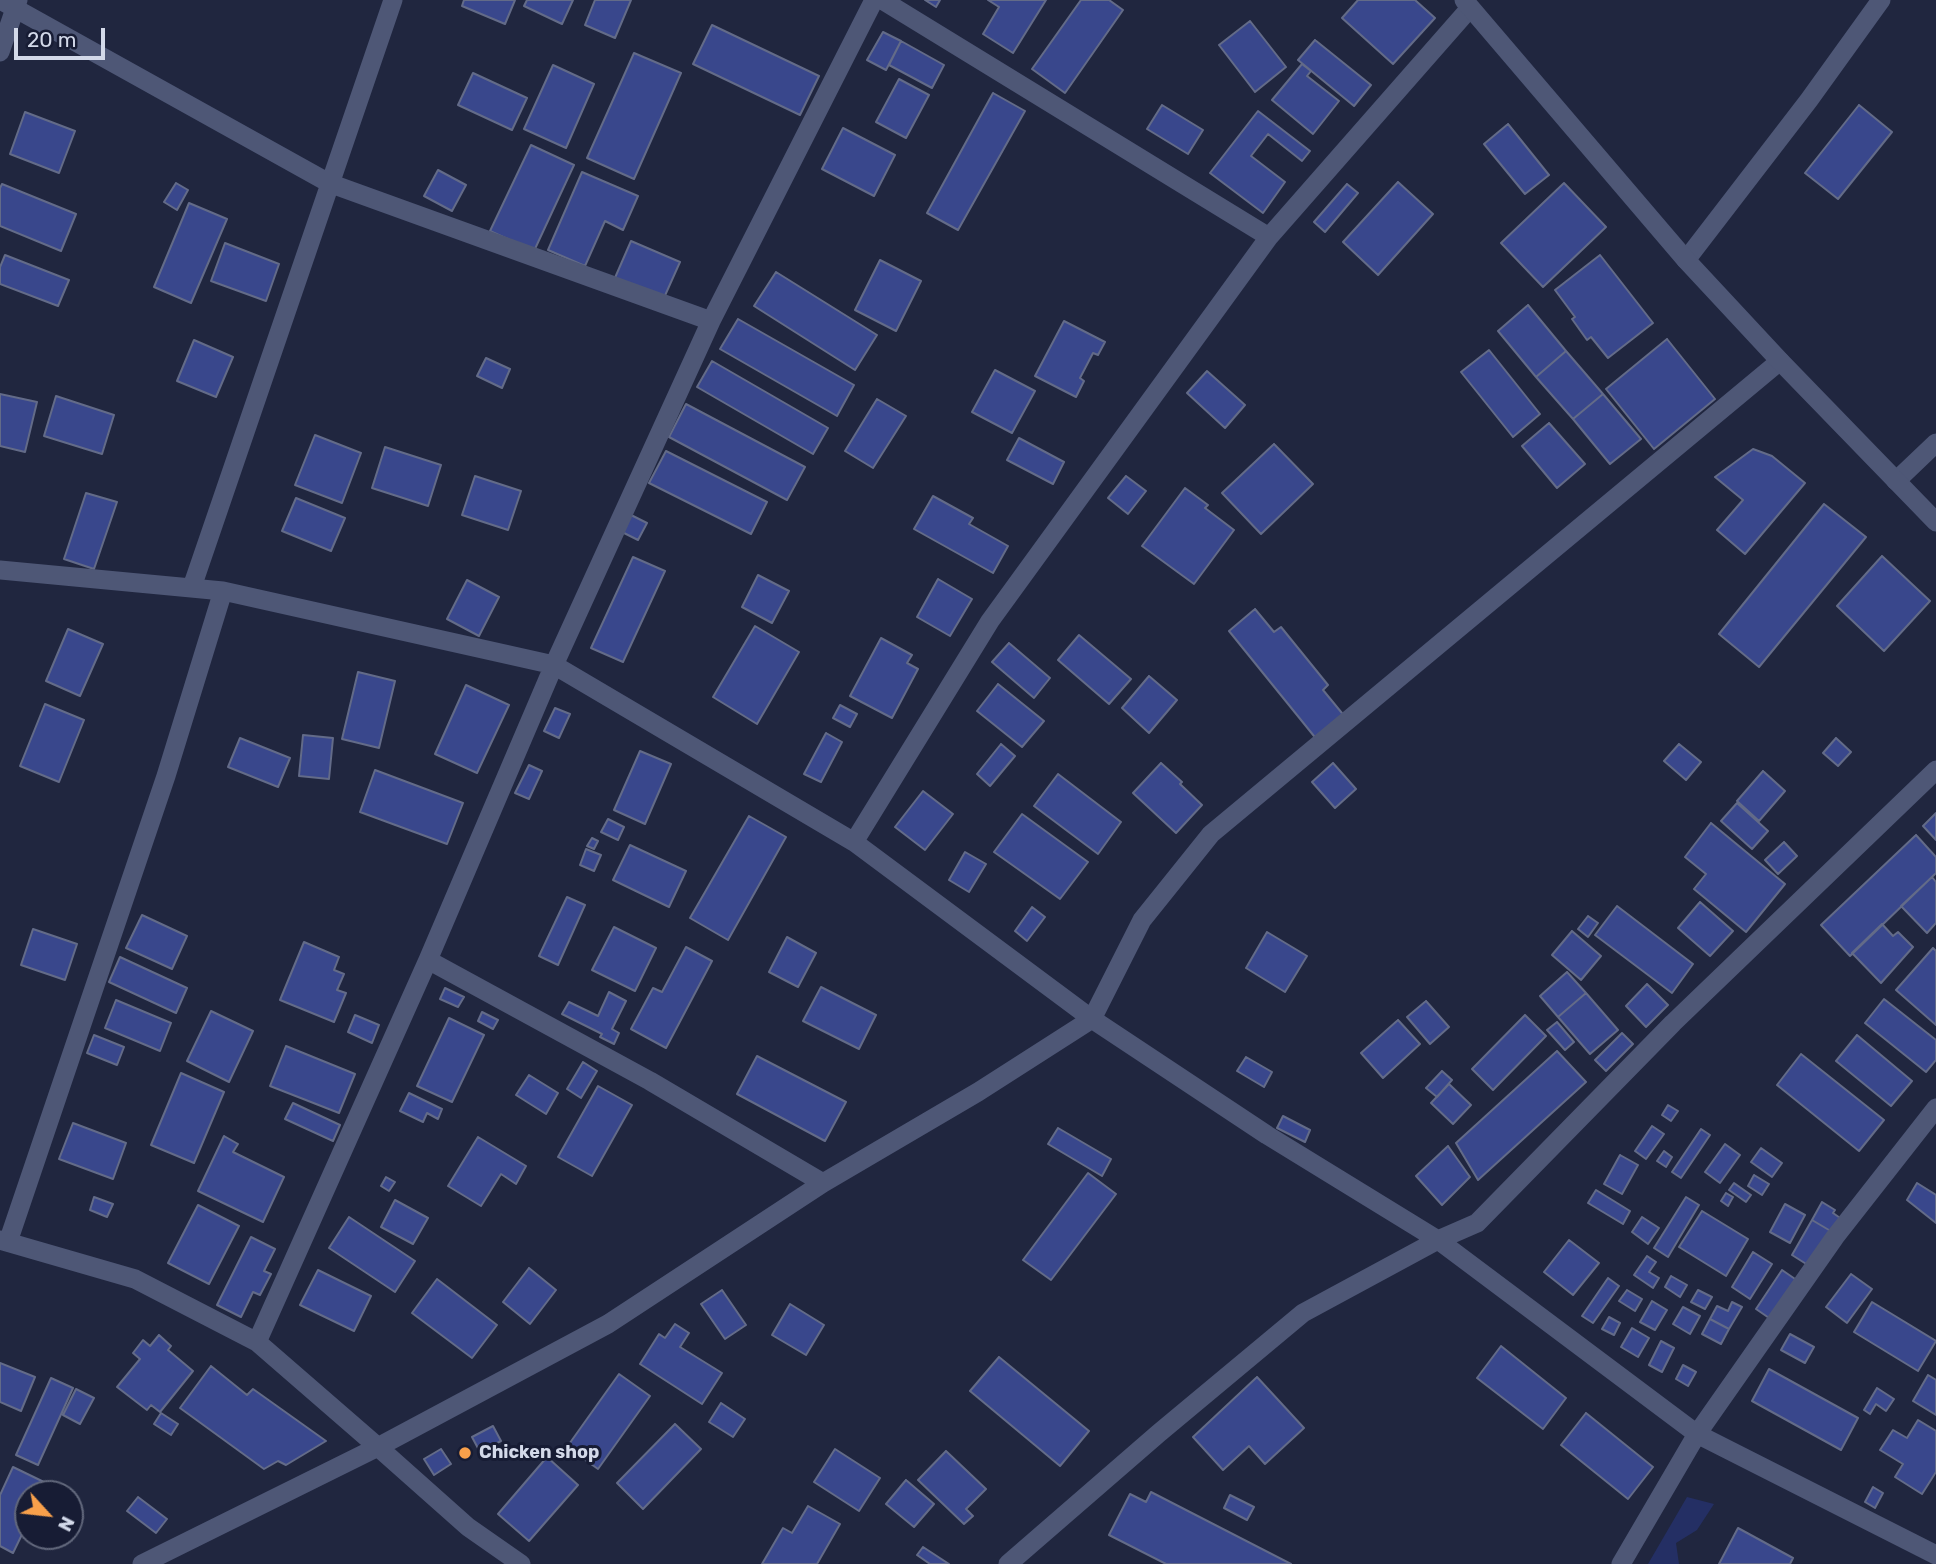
<!DOCTYPE html>
<html>
<head>
<meta charset="utf-8">
<style>
	body { margin:0 }
	#map { position:relative; width:1936px; height:1564px; overflow:hidden; background:#20263f; font-family:Rubik,sans-serif }
	canvas { display:block }
	.north { position:absolute; left:14px; top:1480px; width:70px; height:70px; box-sizing:border-box; background:#171c34; border:2px solid #62687c; border-radius:50%; rotate:117deg; font-size:19px; font-weight:700; line-height:28px; text-align:center; color:#d3d9e9 }
	.north::after { content:''; display:block; margin:auto; width:24px; height:32px; background:#f8a04b; clip-path:polygon(50% 0,100% 100%,50% 72%,0 100%) }
	.scale { position:absolute; left:14px; top:28px; width:91px; height:32px; box-sizing:border-box; border:4px solid #d3d9e9; border-top:0; padding-left:9px; font-size:21px; line-height:24px; white-space:nowrap; color:#d3d9e9; -webkit-text-stroke:5px #171c34; paint-order:stroke }
</style>
</head>
<body>
<div id="map">
<canvas width="1936" height="1564"></canvas>
<div class="north">N</div>
<div class="scale">20 m</div>
</div>
<script>
const context = document.querySelector('canvas').getContext('2d');
context.lineJoin = 'round';
function fill(path, color) { context.fillStyle = color; context.fill(path, 'evenodd'); }
const poly = rows => new Path2D(rows.map(r => 'M' + r).join(''));
function stroke(path, color, width, dash) { context.strokeStyle = color; context.lineWidth = width; context.lineCap = dash ? 'butt' : 'round'; context.setLineDash(dash || []); context.stroke(path); }
function label(font, color, halo, rows, align = 'center') {
  context.font = font + ' Rubik,sans-serif'; context.lineWidth = 6; context.setLineDash([]); context.textBaseline = 'middle'; context.strokeStyle = halo; context.fillStyle = color; for (const [text, x, y, turn = 0] of rows) {
    context.save(); context.translate(x, y); context.rotate((+turn || 0) * Math.PI / 180); context.textAlign = isNaN(turn) ? turn : align; if (halo) context.strokeText(text, 0, 0); context.fillText(text, 0, 0); context.restore();
  }
}
const green = poly([
	[1687,1497,1714,1504,1697,1530,1676,1543,1679,1564,1648,1564]
]);
const building = poly([
	[464,0,515,0,505,24,462,6,464,0],
	[527,0,573,0,562,24,524,6,527,0],
	[595,0,631,0,615,38,585,25,595,0],
	[925,0,940,0,936,7,925,0],
	[988,0,1046,0,1013,53,983,34,999,7,988,0],
	[1081,0,1109,0,1123,10,1065,93,1032,69,1081,0],
	[1358,0,1415,0,1435,18,1393,64,1342,18,1358,0],
	[1250,21,1286,67,1255,92,1219,45,1250,21],
	[712,25,819,76,800,115,693,64,712,25],
	[883,32,901,41,886,70,867,60,883,32],
	[1315,40,1371,85,1354,106,1298,60,1315,40],
	[901,41,944,65,932,88,889,65,901,41],
	[634,53,681,73,634,179,587,158,634,53],
	[1302,64,1311,71,1307,76,1339,101,1313,134,1272,100,1302,64],
	[553,65,594,84,566,148,524,129,553,65],
	[473,73,527,98,512,130,458,105,473,73],
	[899,79,929,95,906,138,876,122,899,79],
	[993,93,1025,111,958,230,927,213,993,93],
	[1162,105,1203,130,1188,154,1147,129,1162,105],
	[1859,105,1892,132,1838,199,1805,173,1859,105],
	[1258,111,1310,151,1302,161,1268,134,1251,156,1285,182,1263,213,1210,173,1258,111],
	[25,112,75,131,59,173,10,154,25,112],
	[1508,124,1549,175,1525,194,1484,144,1508,124],
	[843,128,895,155,874,196,822,169,843,128],
	[531,145,574,165,534,251,490,231,531,145],
	[438,170,466,185,452,211,424,196,438,170],
	[582,172,638,196,623,230,605,221,585,266,548,250,582,172],
	[1398,182,1433,214,1378,275,1343,242,1398,182],
	[176,183,188,190,177,210,164,202,176,183],
	[1564,183,1606,227,1543,287,1501,243,1564,183],
	[2,184,76,214,61,251,0,226,0,188,2,184],
	[1347,184,1358,193,1325,232,1314,222,1347,184],
	[189,203,227,219,191,303,154,287,189,203],
	[631,241,680,262,663,300,614,280,631,241],
	[225,243,279,264,266,301,211,281,225,243],
	[5,255,69,280,58,306,0,284,0,267,5,255],
	[1600,255,1653,323,1608,358,1591,337,1587,340,1572,319,1575,317,1555,290,1600,255],
	[880,260,921,281,896,331,855,310,880,260],
	[776,272,877,335,855,370,754,306,776,272],
	[1528,305,1566,351,1536,377,1498,331,1528,305],
	[738,319,854,385,837,416,720,349,738,319],
	[1064,321,1105,342,1098,355,1093,353,1080,378,1084,381,1076,397,1035,376,1064,321],
	[1667,339,1715,399,1654,449,1606,389,1667,339],
	[194,340,233,357,216,397,177,381,194,340],
	[1489,350,1540,414,1513,437,1461,372,1489,350],
	[1566,351,1603,394,1573,419,1536,377,1566,351],
	[486,358,510,369,502,388,477,376,486,358],
	[712,361,828,428,813,454,697,387,712,361],
	[995,370,1035,391,1012,433,972,412,995,370],
	[1207,371,1245,405,1225,428,1187,393,1207,371],
	[0,394,37,402,25,452,0,446,0,394],
	[1603,394,1641,439,1610,464,1573,419,1603,394],
	[56,396,114,415,102,454,44,436,56,396],
	[877,399,906,416,873,468,845,451,877,399],
	[686,404,805,467,787,500,669,437,686,404],
	[1549,423,1585,464,1557,488,1522,446,1549,423],
	[315,435,361,453,342,503,295,485,315,435],
	[1019,438,1064,462,1053,484,1007,460,1019,438],
	[1274,444,1313,484,1261,534,1222,493,1274,444],
	[385,447,441,465,428,506,372,488,385,447],
	[1753,449,1772,456,1805,483,1745,554,1717,530,1743,500,1715,477,1753,449],
	[666,451,767,502,751,534,649,483,666,451],
	[475,476,521,491,508,530,462,515,475,476],
	[1126,476,1146,491,1128,514,1108,498,1126,476],
	[1185,488,1208,505,1205,508,1234,530,1194,584,1142,546,1185,488],
	[86,493,117,502,94,569,64,559,86,493],
	[933,496,973,518,969,524,1008,546,993,573,914,529,933,496],
	[296,498,345,518,331,551,282,531,296,498],
	[1824,504,1866,537,1759,667,1719,634,1824,504],
	[631,515,647,523,638,540,622,532,631,515],
	[1882,556,1930,601,1884,651,1837,606,1882,556],
	[633,557,665,571,623,662,591,648,633,557],
	[758,575,789,591,772,623,742,607,758,575],
	[938,579,972,599,950,636,917,617,938,579],
	[467,580,499,597,479,636,447,619,467,580],
	[1255,609,1274,632,1281,627,1328,685,1323,690,1346,718,1318,741,1229,631,1255,609],
	[755,626,799,652,757,724,713,697,755,626],
	[68,629,103,644,80,696,46,681,68,629],
	[1079,635,1131,679,1109,704,1058,660,1079,635],
	[881,638,912,655,907,663,918,669,892,718,850,696,881,638],
	[1009,643,1050,678,1034,698,992,662,1009,643],
	[358,672,395,681,379,748,342,739,358,672],
	[1149,676,1177,700,1149,733,1122,708,1149,676],
	[998,684,1044,721,1022,747,977,711,998,684],
	[466,685,509,705,477,773,435,754,466,685],
	[45,704,84,720,59,782,20,766,45,704],
	[840,705,857,714,850,727,833,718,840,705],
	[555,708,570,714,559,738,544,731,555,708],
	[826,733,842,742,821,782,804,774,826,733],
	[303,735,333,738,329,779,299,776,303,735],
	[240,738,290,758,278,787,228,767,240,738],
	[1836,738,1851,752,1838,766,1823,753,1836,738],
	[1001,744,1015,756,990,786,977,774,1001,744],
	[1679,744,1701,762,1686,780,1664,761,1679,744],
	[640,751,671,764,645,824,614,810,640,751],
	[1161,763,1182,782,1180,784,1202,805,1176,833,1133,793,1161,763],
	[1333,763,1356,789,1335,808,1312,782,1333,763],
	[529,765,542,771,529,799,515,793,529,765],
	[375,770,463,803,447,844,360,812,375,770],
	[1763,771,1785,791,1759,821,1737,801,1763,771],
	[1058,774,1121,822,1098,854,1034,806,1058,774],
	[923,791,953,814,925,850,895,827,923,791],
	[1737,803,1768,831,1752,849,1721,821,1737,803],
	[1936,813,1936,840,1923,826,1936,813],
	[1022,814,1088,862,1060,899,994,852,1022,814],
	[749,816,786,837,728,940,690,918,749,816],
	[608,819,624,827,618,840,601,832,608,819],
	[1711,823,1785,884,1746,932,1694,889,1706,874,1685,857,1711,823],
	[1916,835,1936,857,1936,873,1850,956,1821,925,1916,835],
	[592,838,598,841,594,849,587,846,592,838],
	[1784,842,1797,856,1778,874,1765,860,1784,842],
	[630,845,686,871,669,907,613,880,630,845],
	[586,849,601,855,594,871,580,865,586,849],
	[965,852,986,864,969,892,949,880,965,852],
	[1932,877,1936,882,1936,923,1927,933,1901,906,1932,877],
	[567,897,585,905,558,965,539,956,567,897],
	[1700,902,1733,931,1710,956,1678,928,1700,902],
	[1617,906,1693,964,1672,993,1595,935,1617,906],
	[1032,907,1045,917,1027,941,1015,931,1032,907],
	[142,915,187,936,172,969,126,948,142,915],
	[1588,916,1598,923,1588,937,1578,929,1588,916],
	[1882,924,1893,936,1898,932,1913,947,1881,983,1852,953,1882,924],
	[614,927,656,948,635,991,592,970,614,927],
	[33,929,77,944,65,980,21,965,33,929],
	[1572,931,1601,956,1581,980,1552,955,1572,931],
	[1267,932,1307,956,1285,992,1246,968,1267,932],
	[787,937,816,953,798,987,769,972,787,937],
	[304,942,339,957,334,970,344,974,337,990,346,993,334,1022,280,1000,304,942],
	[686,947,712,961,666,1048,631,1029,653,988,662,992,686,947],
	[1933,948,1936,951,1936,1025,1896,990,1933,948],
	[120,957,187,988,176,1013,109,982,120,957],
	[1567,972,1586,993,1558,1017,1540,996,1567,972],
	[1647,984,1668,1005,1646,1027,1626,1006,1647,984],
	[821,987,876,1015,859,1049,803,1021,821,987],
	[445,988,464,997,458,1007,440,999,445,988],
	[609,992,626,1001,612,1029,619,1033,614,1044,600,1037,602,1034,562,1014,569,1002,598,1016,609,992],
	[1586,993,1618,1030,1590,1054,1558,1017,1586,993],
	[1884,999,1936,1040,1936,1060,1926,1072,1865,1023,1884,999],
	[116,1000,171,1023,160,1051,105,1028,116,1000],
	[1426,1001,1449,1027,1430,1044,1407,1017,1426,1001],
	[211,1011,253,1031,229,1082,187,1061,211,1011],
	[482,1012,498,1020,493,1029,478,1021,482,1012],
	[355,1015,379,1025,372,1043,348,1032,355,1015],
	[1525,1015,1546,1036,1493,1090,1472,1069,1525,1015],
	[449,1018,484,1035,452,1102,417,1086,449,1018],
	[1398,1020,1420,1044,1383,1078,1361,1053,1398,1020],
	[1557,1022,1574,1042,1565,1050,1547,1030,1557,1022],
	[1622,1033,1633,1044,1606,1071,1595,1060,1622,1033],
	[94,1035,124,1047,117,1065,87,1053,94,1035],
	[1857,1035,1912,1081,1891,1106,1836,1061,1857,1035],
	[286,1046,355,1074,339,1113,270,1086,286,1046],
	[1557,1051,1586,1082,1478,1180,1456,1143,1557,1051],
	[1801,1054,1884,1120,1859,1151,1777,1085,1801,1054],
	[757,1056,846,1102,825,1141,737,1094,757,1056],
	[1246,1057,1272,1072,1264,1087,1237,1071,1246,1057],
	[583,1062,597,1071,581,1098,567,1089,583,1062],
	[1442,1071,1452,1080,1437,1097,1426,1088,1442,1071],
	[181,1073,224,1092,194,1163,151,1145,181,1073],
	[529,1075,558,1093,546,1114,516,1095,529,1075],
	[1449,1084,1471,1105,1453,1124,1431,1103,1449,1084],
	[598,1086,632,1105,592,1176,558,1157,598,1086],
	[409,1093,442,1109,438,1119,427,1113,423,1122,400,1111,409,1093],
	[293,1103,340,1125,333,1141,285,1119,293,1103],
	[1668,1105,1678,1111,1671,1121,1662,1115,1668,1105],
	[1283,1116,1310,1130,1305,1142,1277,1128,1283,1116],
	[73,1123,126,1143,113,1179,59,1159,73,1123],
	[1652,1126,1664,1134,1646,1159,1635,1151,1652,1126],
	[1058,1128,1111,1159,1102,1176,1048,1144,1058,1128],
	[1701,1129,1710,1135,1681,1178,1672,1172,1701,1129],
	[224,1136,238,1144,233,1152,284,1177,263,1222,198,1191,224,1136],
	[478,1137,526,1166,516,1184,501,1174,481,1206,448,1186,478,1137],
	[1725,1144,1740,1155,1720,1183,1705,1172,1725,1144],
	[1448,1146,1470,1177,1442,1205,1416,1176,1448,1146],
	[1761,1148,1782,1163,1772,1177,1751,1162,1761,1148],
	[1664,1151,1672,1157,1666,1167,1657,1161,1664,1151],
	[1620,1155,1638,1165,1622,1194,1604,1184,1620,1155],
	[1088,1173,1116,1194,1051,1280,1023,1260,1088,1173],
	[1754,1175,1769,1184,1762,1195,1748,1186,1754,1175],
	[386,1177,395,1182,389,1191,381,1186,386,1177],
	[1734,1183,1751,1195,1746,1202,1729,1190,1734,1183],
	[1917,1183,1936,1195,1936,1223,1907,1200,1917,1183],
	[1596,1190,1630,1211,1623,1224,1588,1203,1596,1190],
	[1726,1193,1733,1197,1728,1206,1721,1201,1726,1193],
	[94,1197,113,1204,107,1217,90,1210,94,1197],
	[1686,1197,1699,1205,1668,1257,1654,1248,1686,1197],
	[395,1200,428,1218,413,1244,381,1227,395,1200],
	[1822,1202,1835,1210,1833,1213,1843,1220,1834,1233,1812,1220,1822,1202],
	[1785,1204,1805,1215,1790,1243,1770,1232,1785,1204],
	[198,1205,239,1226,209,1284,168,1263,198,1205],
	[1702,1211,1748,1239,1726,1276,1679,1247,1702,1211],
	[349,1217,415,1261,395,1292,329,1248,349,1217],
	[1642,1217,1659,1228,1648,1244,1632,1232,1642,1217],
	[1812,1220,1834,1233,1811,1267,1792,1255,1812,1220],
	[251,1237,275,1249,264,1271,271,1274,260,1295,253,1292,241,1317,217,1305,251,1237],
	[1569,1240,1599,1263,1573,1295,1544,1272,1569,1240],
	[1753,1252,1772,1264,1750,1299,1732,1287,1753,1252],
	[1647,1256,1656,1262,1649,1272,1659,1278,1653,1288,1634,1275,1647,1256],
	[529,1268,556,1290,530,1324,503,1302,529,1268],
	[318,1270,371,1296,354,1331,300,1305,318,1270],
	[1782,1270,1798,1281,1772,1320,1756,1309,1782,1270],
	[1851,1274,1872,1289,1847,1323,1826,1307,1851,1274],
	[1671,1276,1687,1285,1680,1297,1665,1287,1671,1276],
	[1608,1278,1619,1286,1593,1323,1582,1316,1608,1278],
	[437,1279,497,1325,472,1358,412,1313,437,1279],
	[722,1290,746,1325,725,1339,701,1304,722,1290],
	[1627,1290,1642,1299,1635,1311,1619,1301,1627,1290],
	[1698,1290,1712,1297,1705,1309,1691,1302,1698,1290],
	[1652,1301,1667,1310,1655,1330,1640,1322,1652,1301],
	[1732,1302,1742,1307,1729,1329,1710,1319,1717,1306,1728,1311,1732,1302],
	[1872,1302,1936,1341,1918,1371,1854,1332,1872,1302],
	[790,1304,824,1325,806,1355,772,1335,790,1304],
	[1683,1307,1700,1316,1690,1334,1673,1324,1683,1307],
	[1609,1317,1620,1323,1614,1335,1602,1329,1609,1317],
	[1710,1319,1729,1329,1721,1344,1702,1334,1710,1319],
	[675,1324,689,1333,680,1347,722,1373,702,1404,640,1364,659,1334,665,1338,675,1324],
	[1632,1328,1649,1338,1638,1357,1621,1347,1632,1328],
	[1790,1334,1814,1347,1805,1363,1781,1350,1790,1334],
	[159,1335,171,1346,168,1350,193,1371,160,1412,151,1405,147,1410,117,1387,140,1359,133,1353,143,1340,150,1346,159,1335],
	[1661,1341,1674,1348,1662,1372,1649,1365,1661,1341],
	[1501,1346,1566,1398,1543,1429,1477,1378,1501,1346],
	[999,1357,1089,1431,1060,1466,970,1391,999,1357],
	[0,1363,35,1377,21,1411,0,1402,0,1363],
	[1683,1365,1696,1372,1688,1386,1676,1379,1683,1365],
	[211,1366,247,1395,253,1389,326,1441,286,1465,278,1461,264,1469,180,1408,211,1366],
	[1769,1369,1858,1418,1841,1450,1752,1401,1769,1369],
	[619,1374,650,1396,598,1469,567,1447,619,1374],
	[1928,1375,1936,1380,1936,1415,1913,1401,1928,1375],
	[1257,1377,1304,1428,1265,1464,1249,1446,1223,1470,1193,1437,1257,1377],
	[51,1378,73,1388,38,1465,16,1455,51,1378],
	[1877,1388,1894,1399,1886,1411,1876,1404,1870,1414,1864,1410,1877,1388],
	[76,1389,94,1398,80,1424,63,1415,76,1389],
	[721,1403,745,1419,733,1437,709,1422,721,1403],
	[161,1413,178,1424,171,1435,154,1424,161,1413],
	[1586,1413,1653,1467,1628,1499,1561,1445,1586,1413],
	[1918,1420,1936,1431,1936,1472,1922,1494,1895,1477,1903,1464,1880,1450,1893,1430,1907,1438,1918,1420],
	[675,1424,701,1449,643,1509,617,1483,675,1424],
	[493,1426,501,1441,480,1452,472,1437,493,1426],
	[441,1449,451,1464,434,1475,424,1459,441,1449],
	[835,1449,880,1478,859,1511,814,1482,835,1449],
	[946,1451,986,1489,966,1509,973,1516,964,1524,918,1480,946,1451],
	[547,1457,578,1485,529,1541,498,1514,547,1457],
	[13,1467,46,1483,41,1494,28,1494,28,1522,13,1553,0,1546,0,1495,13,1467],
	[906,1480,934,1504,914,1527,886,1504,906,1480],
	[1873,1487,1883,1493,1875,1508,1865,1502,1873,1487],
	[1151,1492,1291,1564,1166,1564,1109,1535,1130,1494,1146,1502,1151,1492],
	[1230,1495,1254,1507,1247,1520,1224,1508,1230,1495],
	[138,1497,167,1519,156,1533,127,1511,138,1497],
	[808,1506,840,1524,817,1564,762,1564,783,1528,792,1533,808,1506],
	[1738,1528,1793,1558,1790,1564,1719,1564,1738,1528],
	[923,1547,949,1564,930,1564,917,1555,923,1547]
]);
const minor = poly([
	[0,0,329,183,711,321],
	[882,0,1269,237],
	[0,52,18,0],
	[1686,260,1809,100,1881,0],
	[1896,481,1936,443],
	[0,570,223,591,554,665,854,842,1092,1019,1267,1135,1438,1240,1697,1434,1936,1555],
	[192,587,393,0],
	[854,842,990,621,1269,237,1470,8],
	[428,960,650,1081,823,1183],
	[0,1240,135,1279,257,1342,378,1447,468,1527,521,1564],
	[8,1242,166,776,223,591],
	[257,1342,428,960,554,665,711,321,874,0],
	[142,1564,378,1447,608,1324,823,1183,978,1092,1092,1019,1142,920,1211,834,1780,361],
	[1008,1564,1159,1433,1303,1313,1438,1240,1477,1223,1673,1023,1936,770],
	[1621,1564,1697,1434,1835,1237,1936,1108]
]);
const tertiary = poly([
	[1464,0,1686,260,1780,361,1936,522]
]);
const markers = [
	[465,1453,7,"#f8a04b"]
];
const poiNames = [
	["Chicken shop",479,1453]
];
fill(green, '#242f64');
fill(building, '#39478c');
stroke(building, '#636b88', 2);
stroke(minor, '#4e5776', 19);
stroke(tertiary, '#4e5776', 19);
for (const [x, y, r, color] of markers) { const dot = new Path2D(); dot.arc(x, y, r, 0, 2 * Math.PI); context.fillStyle = color; context.fill(dot); stroke(dot, '#171c34', 2.5); }
label('bold 18px', '#d3d9e9', '#171c34', poiNames, 'left');
</script>
</body>
</html>
